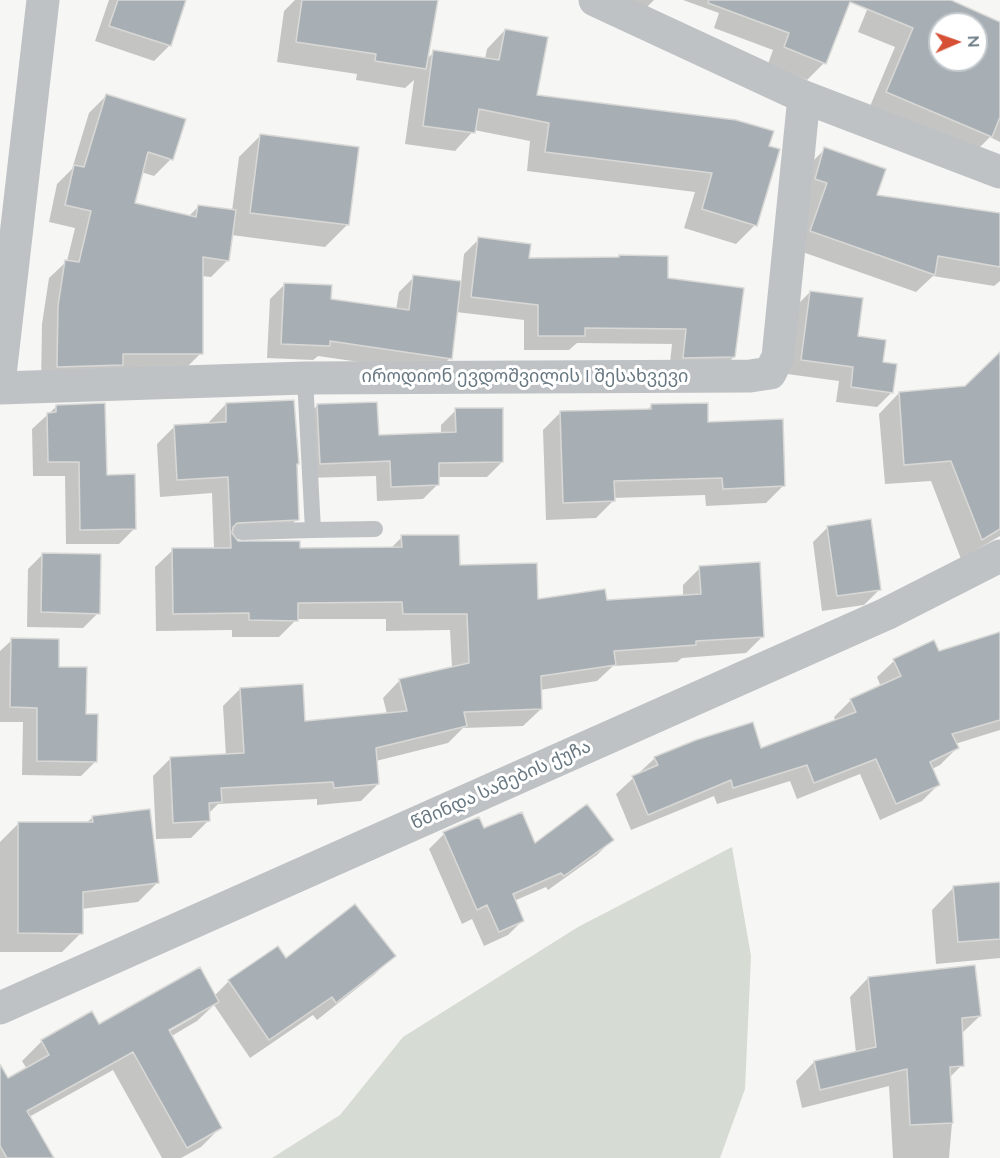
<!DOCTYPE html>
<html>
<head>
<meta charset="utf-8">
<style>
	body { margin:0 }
	#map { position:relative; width:1000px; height:1158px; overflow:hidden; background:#f6f6f4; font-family:Mulish,sans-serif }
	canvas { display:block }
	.north { position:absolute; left:928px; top:12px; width:60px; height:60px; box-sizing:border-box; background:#fff; border:2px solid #c3c9cd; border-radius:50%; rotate:88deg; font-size:16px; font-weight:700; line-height:24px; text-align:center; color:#687882 }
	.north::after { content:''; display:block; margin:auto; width:21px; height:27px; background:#d55035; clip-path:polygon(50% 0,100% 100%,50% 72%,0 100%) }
</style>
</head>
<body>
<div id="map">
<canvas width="1000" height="1158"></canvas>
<div class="north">N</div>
</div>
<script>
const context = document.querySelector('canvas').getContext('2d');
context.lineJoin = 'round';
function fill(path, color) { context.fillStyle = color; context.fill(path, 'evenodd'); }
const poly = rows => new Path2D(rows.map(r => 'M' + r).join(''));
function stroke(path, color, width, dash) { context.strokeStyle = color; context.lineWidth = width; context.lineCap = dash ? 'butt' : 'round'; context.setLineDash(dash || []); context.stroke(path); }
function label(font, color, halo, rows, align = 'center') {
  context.font = font + ' Mulish,"Noto Sans Georgian",sans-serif'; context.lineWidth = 6; context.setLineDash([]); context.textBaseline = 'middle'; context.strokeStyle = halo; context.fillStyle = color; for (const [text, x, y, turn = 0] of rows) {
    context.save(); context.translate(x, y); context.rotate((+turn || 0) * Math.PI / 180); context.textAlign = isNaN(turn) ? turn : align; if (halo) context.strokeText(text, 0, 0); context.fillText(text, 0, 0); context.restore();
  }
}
const green = poly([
	[732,847,751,956,745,1089,720,1158,272,1158,340,1115,403,1037,578,927]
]);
const shadow = poly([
	[109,0,172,0,183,4,169,46,154,61,95,41],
	[295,0,436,0,427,59,434,52,485,59,487,49,505,30,535,96,767,147,755,225,736,244,684,228,695,192,527,171,530,141,474,130,455,151,405,144,414,80,405,88,356,80,357,74,277,62,284,11],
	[628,0,654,0,646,8],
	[683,0,843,0,824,63,807,80,768,64,773,50,714,28,719,13],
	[871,0,947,0,1000,24,1000,142,990,137,972,155,868,111,895,47,858,32],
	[940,24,976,24,976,60,940,60],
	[106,96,184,120,171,159,154,176,141,172,134,205,188,217,198,207,232,211,239,157,261,135,347,225,325,247,231,235,228,260,211,277,202,276,201,353,184,370,41,384,42,324,49,278,67,261,75,228,49,222,57,184,72,169,89,113],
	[825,149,874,196,1000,215,1000,281,994,286,933,276,916,292,794,249,807,167],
	[479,239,527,260,617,259,619,256,666,279,734,357,718,372,669,372,672,344,577,343,569,350,524,350,524,320,456,312,450,358,435,373,318,356,313,360,267,358,270,299,285,284,330,300,396,310,399,292,414,277,461,283,464,254],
	[810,292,881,363,892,392,877,407,836,402,839,381,787,374,795,307],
	[1000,354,1000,536,961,559,931,481,885,484,879,414,899,393,966,388],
	[226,404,297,464,295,466,297,519,280,537,234,539,237,543,299,549,390,549,402,537,458,567,537,600,605,602,683,597,683,585,700,568,763,636,746,653,682,658,677,662,613,666,597,681,540,690,541,709,523,726,463,728,448,743,376,761,378,784,361,801,317,805,317,799,218,804,208,814,209,820,191,838,156,839,153,776,170,759,226,756,223,706,240,689,303,722,387,714,383,698,400,680,452,668,450,630,386,631,386,619,297,619,279,637,232,637,232,630,156,631,155,567,173,550,214,549,212,493,160,497,157,444,174,427,209,424,209,422],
	[318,405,377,436,441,434,441,425,456,410,502,462,487,477,438,477,438,484,423,499,377,501,376,476,306,478,302,420],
	[652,405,707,424,783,486,766,503,706,506,705,495,613,498,613,501,596,518,546,520,543,430,561,412,647,410],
	[57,406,106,476,135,528,119,544,66,544,65,476,33,476,32,429],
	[828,527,879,590,864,605,822,611,813,542],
	[43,554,98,613,83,628,27,627,28,569],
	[1000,634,1000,730,955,744,957,748,940,765,932,769,939,784,922,801,880,820,860,774,797,799,790,781,717,804,714,796,631,830,616,794,655,758,760,750,836,722,834,717,851,700,881,687,877,677,894,661,938,652],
	[12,640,57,668,84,715,96,761,81,776,22,775,23,722,0,722,0,651],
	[93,817,157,883,138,902,81,909,81,933,62,952,0,952,0,842,19,823,86,823],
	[483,830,534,845,612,840,597,855,548,890,546,887,514,901,523,920,508,935,484,946,472,919,462,924,429,849,444,834],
	[1000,883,1000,958,936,964,932,910,954,887],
	[394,956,375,974,317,1020,313,1015,250,1058,214,1005,197,1021,170,1037,221,1127,201,1147,181,1158,162,1158,113,1070,29,1117,52,1158,0,1158,0,1085,27,1069,22,1061,42,1041,214,996,229,981,286,960],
	[196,1013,196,1016,163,1035,161,1033],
	[868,978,980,1016,961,1034,962,1065,949,1078,952,1123,949,1158,893,1158,889,1086,802,1108,796,1081,814,1062,856,1053,850,997]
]);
const building = poly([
	[118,0,186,0,171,46,109,26,118,0],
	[302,0,438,0,426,69,375,61,376,54,296,42,302,0],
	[709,0,951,0,1000,22,1000,117,992,137,886,92,913,28,850,2,826,64,784,47,789,33,708,3,709,0],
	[940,24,976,24,976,60,940,60,940,24],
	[505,29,548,37,537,95,736,120,774,131,769,146,780,149,757,226,702,209,712,173,545,152,549,123,479,109,475,133,423,126,433,50,499,60,505,29],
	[106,94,186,119,173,160,148,152,135,203,196,217,198,205,236,210,229,261,203,257,203,354,123,354,123,365,57,367,58,306,65,260,79,262,91,211,65,205,74,165,84,167,106,94],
	[260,134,359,147,349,225,250,213,260,134],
	[824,147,886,169,877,195,1000,213,1000,267,938,256,935,275,810,231,827,183,815,179,824,147],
	[478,237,531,244,529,258,619,257,619,255,668,256,668,278,744,288,735,357,683,358,686,329,585,328,585,336,538,336,538,305,471,297,478,237],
	[413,275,461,281,452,359,330,341,330,346,281,344,284,283,332,285,331,299,409,310,413,275],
	[810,291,863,298,858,336,886,340,883,362,897,364,893,393,851,387,853,367,801,360,810,291],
	[1000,352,1000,529,982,540,951,461,904,465,899,392,965,386,1000,352],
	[294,400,299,464,297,464,299,520,237,523,233,527,232,533,238,541,300,541,300,548,402,547,401,535,459,535,460,565,537,563,538,599,605,589,607,600,701,594,699,566,760,562,764,637,696,641,696,645,614,651,616,665,541,676,542,709,464,712,467,726,376,748,379,784,334,788,333,782,221,788,222,802,209,803,210,821,173,823,170,757,244,753,240,688,303,684,305,721,407,711,399,679,469,663,467,614,403,614,402,602,298,603,298,621,249,620,249,613,173,614,172,548,231,548,228,477,177,480,174,425,226,422,226,403,294,400],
	[377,402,379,435,456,432,455,408,503,408,503,462,439,463,439,485,391,487,390,461,320,464,317,404,377,402],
	[105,403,107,475,135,474,136,529,80,530,79,462,48,462,47,413,56,412,56,405,105,403],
	[708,403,708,422,783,419,785,486,723,489,722,478,614,481,615,501,563,503,560,411,651,409,651,404,708,403],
	[871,519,881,590,837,596,827,526,871,519],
	[42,553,101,554,100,614,41,612,42,553],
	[1000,632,1000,720,952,734,959,748,930,762,940,785,896,804,876,759,814,783,807,765,733,788,731,780,648,815,632,776,658,765,654,757,696,740,753,722,761,748,856,712,850,699,901,676,893,659,934,640,939,651,1000,632],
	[11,638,59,639,59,667,87,667,86,714,98,714,97,762,37,761,37,708,10,707,11,638],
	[587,804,614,840,564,876,561,873,513,894,524,921,499,932,487,905,477,910,443,832,479,817,484,828,522,812,535,843,587,804],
	[150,809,159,883,83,892,83,934,18,933,18,822,93,822,92,816,150,809],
	[1000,882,1000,939,958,942,953,886,1000,882],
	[355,904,396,956,336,1003,332,997,269,1040,228,980,278,946,286,958,355,904],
	[975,965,981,1016,962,1018,964,1066,950,1067,953,1123,910,1125,907,1069,820,1090,814,1061,876,1047,868,977,975,965],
	[200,967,219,1002,169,1030,222,1128,187,1148,133,1052,27,1111,54,1158,7,1158,0,1146,0,1064,8,1078,49,1055,41,1040,92,1011,99,1024,200,967]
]);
const lane = poly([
	[305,378,313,530,375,529],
	[242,532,313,530]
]);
const street = poly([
	[595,0,804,97,1000,172],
	[0,375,43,0],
	[0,388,305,378,750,376,770,373,778,357,804,97],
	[0,1008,886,614,1000,556]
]);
const streetNames = [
	["იროდიონ ევდოშვილის I შესახვევი",525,377],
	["წმინდა სამების ქუჩა",501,785,-24]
];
fill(green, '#d6dbd3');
fill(shadow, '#0003');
fill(building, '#a8afb4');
stroke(building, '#d8d8d6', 1.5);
stroke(lane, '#bec2c5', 16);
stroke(street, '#bec2c5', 33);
label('18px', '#687882', '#fff', streetNames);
</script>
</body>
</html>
